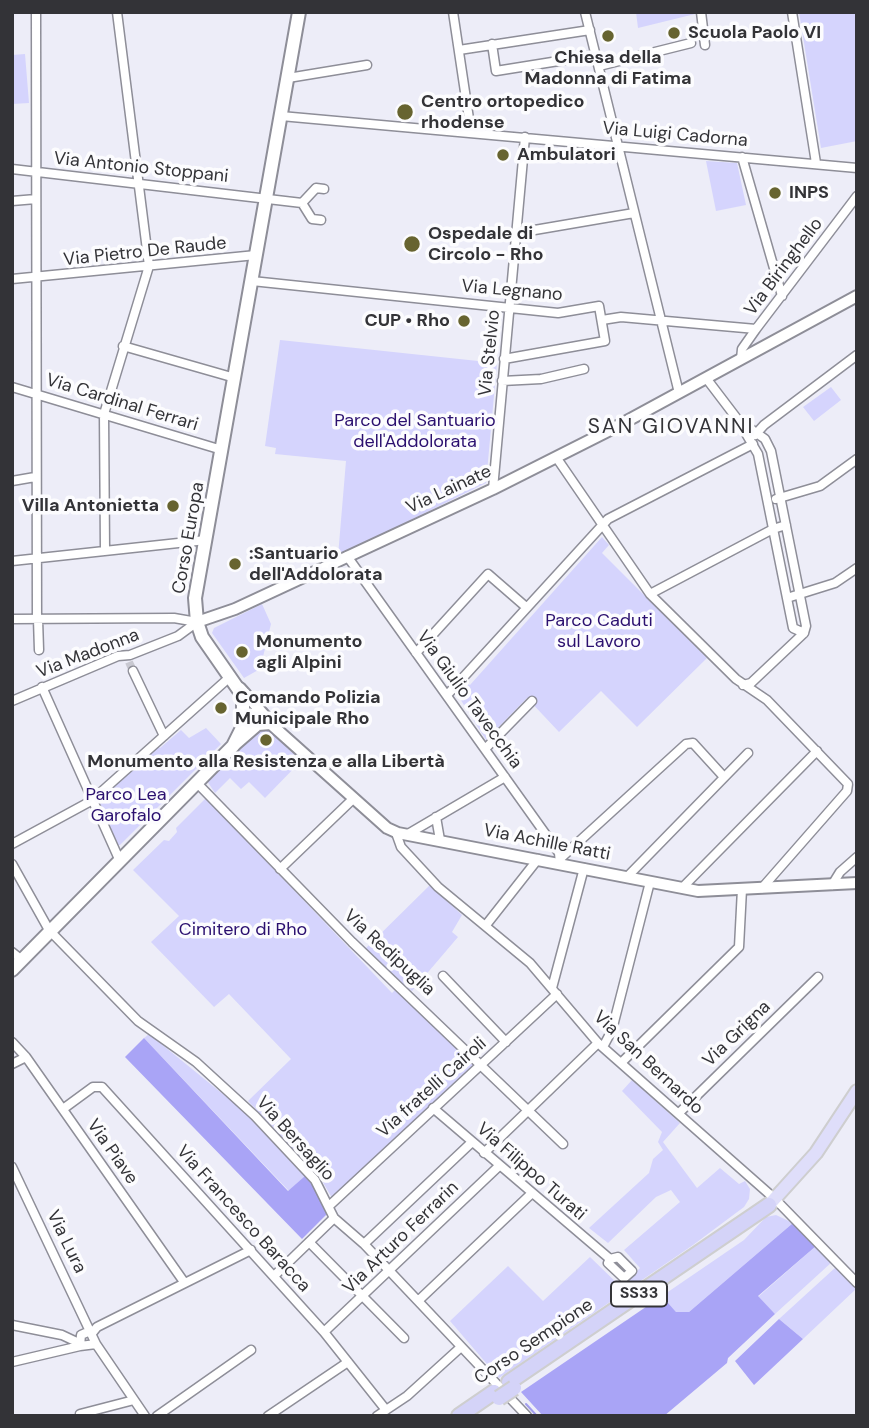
<!DOCTYPE html>
<html>
<head>
<meta charset="utf-8">
<style>
	body { margin:0 }
	#map { position:relative; width:869px; height:1428px; overflow:hidden; background:#ededf8; font-family:"DM Sans",sans-serif }
	canvas { display:block }
	.frame { position:absolute; inset:0; border:14px solid #333337; pointer-events:none }
</style>
</head>
<body>
<div id="map">
<canvas width="869" height="1428"></canvas>
<div class="frame"></div>
</div>
<script>
const context = document.querySelector('canvas').getContext('2d');
context.lineJoin = 'round';
function fill(path, color) { context.fillStyle = color; context.fill(path, 'evenodd'); }
const poly = rows => new Path2D(rows.map(r => 'M' + r).join(''));
function stroke(path, color, width, dash) { context.strokeStyle = color; context.lineWidth = width; context.lineCap = dash ? 'butt' : 'round'; context.setLineDash(dash || []); context.stroke(path); }
function label(font, color, halo, rows, align = 'center') {
  context.font = font + ' "DM Sans",sans-serif'; context.lineWidth = 7; context.setLineDash([]); context.textBaseline = 'middle'; context.strokeStyle = halo; context.fillStyle = color; for (const [text, x, y, turn = 0] of rows) {
    context.save(); context.translate(x, y); context.rotate((+turn || 0) * Math.PI / 180); context.textAlign = isNaN(turn) ? turn : align; if (halo) context.strokeText(text, 0, 0); context.fillText(text, 0, 0); context.restore();
  }
}
const green = poly([
	[636,12,694,12,695,14,638,28],
	[799,12,857,12,857,141,821,148],
	[25,54,29,103,12,104,12,55],
	[706,161,737,163,746,205,716,211],
	[280,340,497,363,486,483,338,556,346,461,275,454,276,448,265,446],
	[831,387,841,400,814,421,803,407],
	[602,537,609,545,602,553,707,658,637,727,601,691,559,732,527,698,486,740,457,694,467,684,470,685],
	[262,604,271,624,260,669,244,678,212,633,214,628],
	[206,728,221,744,120,845,116,845,96,801,157,745,160,748,181,730,189,738],
	[260,730,269,730,301,761,265,798,249,782,241,789,230,778,215,793,207,781],
	[206,798,392,993,397,988,475,1064,332,1198,320,1177,248,1101,291,1059,229,994,214,1007,151,942,179,916,133,870,164,840,169,841,177,832,176,828],
	[430,885,462,915,452,932,458,937,412,991,364,950],
	[149,1034,240,1108,305,1176,289,1191,144,1038],
	[632,1080,680,1123,663,1142,697,1188,720,1168,739,1184,745,1181,750,1189,749,1199,744,1207,693,1245,499,1378,450,1321,508,1266,543,1301,590,1257,621,1287,640,1268,624,1250,680,1202,671,1190,656,1197,608,1243,589,1228,649,1173,653,1159,663,1150,658,1142,662,1132,622,1091],
	[776,1215,793,1223,689,1312,676,1312,662,1296,744,1240,766,1217],
	[816,1246,832,1262,775,1314,758,1297],
	[836,1267,856,1289,803,1339,779,1319]
]);
const forest = poly([
	[144,1038,288,1191,305,1176,317,1191,329,1212,302,1239,125,1057],
	[793,1223,816,1246,758,1296,775,1314,728,1358,727,1363,664,1416,543,1416,521,1392,662,1296,676,1312,689,1312],
	[779,1319,803,1339,754,1385,735,1361]
]);
const stream = poly([
	[526,1404,537,1416]
]);
const minorTunnel = poly([
	[129,662,133,671]
]);
const minor = poly([
	[36,12,37,619],
	[453,12,471,132],
	[585,12,679,393],
	[701,12,705,45],
	[792,12,816,163],
	[492,44,496,71,596,55],
	[459,50,590,30],
	[599,66,691,43],
	[288,78,367,65],
	[281,116,857,168],
	[742,157,782,296],
	[12,169,302,203,312,219,321,220],
	[12,201,36,199],
	[302,203,316,188,324,189],
	[517,233,634,213],
	[12,279,256,255],
	[252,281,558,313,599,306,605,341,504,359],
	[602,320,621,317,756,329],
	[123,346,235,378],
	[741,359,742,349,756,329,857,196],
	[706,378,738,420,758,454,793,628,804,633,806,626,771,451,765,439,738,420],
	[502,381,541,379,584,369],
	[12,387,222,450],
	[755,435,764,425,857,355],
	[556,457,650,594,736,679,767,700,848,784,847,791,762,888],
	[12,481,35,477],
	[493,489,525,137],
	[776,499,820,486,857,459],
	[105,551,104,414,149,266,117,12],
	[347,556,559,853,560,863],
	[12,561,206,540],
	[650,594,773,529,786,525],
	[787,598,835,583,857,568],
	[12,619,174,618,197,622],
	[38,619,39,650],
	[416,653,488,574,526,607],
	[133,671,164,736],
	[743,685,751,683,804,633],
	[42,687,119,859],
	[448,694,608,519,753,444],
	[12,701,118,656,130,655,178,636,197,622],
	[486,748,532,701],
	[196,782,352,942,563,1144],
	[436,817,440,840],
	[396,833,401,847,438,887,530,963,598,1043,775,1199,857,1283],
	[408,834,505,777],
	[12,844,91,801,231,676],
	[562,857,686,744,693,743,724,777],
	[12,864,49,930,138,1021,196,1062,255,1116,315,1180,334,1218,364,1244,527,1416],
	[280,869,354,798],
	[627,877,748,753],
	[832,885,840,872,857,857],
	[682,888,817,751],
	[486,925,538,859],
	[12,952,22,960],
	[443,976,506,1042],
	[552,988,584,868],
	[12,1042,26,1057,184,1282],
	[603,1047,612,1030,650,882],
	[622,1062,739,947,742,889],
	[12,1064,26,1057],
	[433,1108,610,1259,608,1263,624,1278,632,1271,618,1257,610,1259],
	[63,1109,93,1087,102,1087,324,1332,386,1410],
	[679,1113,818,977],
	[484,1153,598,1043],
	[12,1167,96,1344,145,1416],
	[329,1206,557,994],
	[309,1242,404,1338],
	[364,1244,472,1142],
	[274,1276,334,1218],
	[418,1301,531,1194],
	[12,1325,62,1335,79,1343],
	[90,1331,81,1335,80,1346,96,1344],
	[93,1332,97,1327,251,1250],
	[324,1332,499,1166],
	[12,1362,80,1346],
	[80,1414,134,1400],
	[157,1416,251,1350],
	[268,1416,348,1362],
	[377,1416,407,1396,461,1347]
]);
const tertiary = poly([
	[197,622,235,609,493,489,614,428,857,296],
	[240,688,265,716],
	[245,717,252,714,264,718,387,828,398,833,698,891,857,883],
	[235,745,258,725,271,724]
]);
const secondary = poly([
	[12,970,233,746,243,726,243,696,202,637,197,622,195,598,299,12]
]);
const primary = poly([
	[769,1205,816,1153,857,1091]
]);
const trunk = poly([
	[509,1382,769,1205],
	[459,1416,494,1392]
]);
const trunkBridge = poly([
	[499,1398,514,1388]
]);
const markers = [
	[674,33,7,"#676430"],
	[608,36,7,"#676430"],
	[405,112,9,"#676430"],
	[503,155,7,"#676430"],
	[775,193,7,"#676430"],
	[412,244,9,"#676430"],
	[464,321,7,"#676430"],
	[173,506,7,"#676430"],
	[235,564,7,"#676430"],
	[242,652,7,"#676430"],
	[221,708,7,"#676430"],
	[266,740,7,"#676430"]
];
const shields = [
	[639,1294,56]
];
const shieldNames = [
	["SS33",639,1294]
];
const poiNames = [
	["Scuola Paolo VI",688,33],
	["Chiesa della",608,58,"center"],
	["Madonna di Fatima",608,79,"center"],
	["Centro ortopedico",421,102],
	["rhodense",421,123],
	["Ambulatori",517,155],
	["INPS",789,193],
	["Ospedale di",428,234],
	["Circolo - Rho",428,255],
	["CUP • Rho",450,321,"right"],
	["Villa Antonietta",159,506,"right"],
	[":Santuario",249,554],
	["dell'Addolorata",249,575],
	["Monumento",256,642],
	["agli Alpini",256,663],
	["Comando Polizia",235,698],
	["Municipale Rho",235,719],
	["Monumento alla Resistenza e alla Libertà",266,762,"center"]
];
const streetNames = [
	["Via Luigi Cadorna",675,135,5],
	["Via Antonio Stoppani",141,168,6],
	["Via Pietro De Raude",145,252,-6],
	["Via Biringhello",784,267,-53],
	["Via Legnano",512,291,5],
	["Via Stelvio",490,353,-84],
	["Via Cardinal Ferrari",122,403,17],
	["Via Lainate",449,490,-25],
	["Corso Europa",189,538,-80],
	["Via Madonna",88,654,-21],
	["Via Giulio Tavecchia",469,700,54],
	["Via Achille Ratti",547,843,11],
	["Via Redipuglia",389,953,43],
	["Via Grigna",737,1034,-44],
	["Via San Bernardo",648,1063,43],
	["Via fratelli Cairoli",432,1088,-42],
	["Via Bersaglio",295,1139,48],
	["Via Piave",112,1152,55],
	["Via Filippo Turati",531,1172,41],
	["Via Francesco Baracca",243,1219,48],
	["Via Arturo Ferrarin",401,1238,-44],
	["Via Lura",66,1242,64],
	["Corso Sempione",534,1342,-34]
];
const parkNames = [
	["Parco del Santuario",415,421],
	["dell'Addolorata",415,442],
	["Parco Caduti",599,621],
	["sul Lavoro",599,642],
	["Parco Lea",126,795],
	["Garofalo",126,816],
	["Cimitero di Rho",243,930]
];
const quarterNames = [
	["SAN GIOVANNI",671,427]
];
fill(green, '#d5d4fd');
fill(forest, '#a9a4f6');
stroke(stream, '#a19ced', 2);
stroke(minorTunnel, '#c8c8d1', 8, [8, 4]);
stroke(minor, '#8e8e98', 11);
stroke(tertiary, '#8e8e98', 14);
stroke(secondary, '#8e8e98', 16);
stroke(primary, '#cececf', 16);
stroke(trunk, '#cececf', 18);
stroke(minor, '#fff', 8);
stroke(tertiary, '#fff', 10);
stroke(secondary, '#fff', 12);
stroke(primary, '#dfdefa', 12);
stroke(trunk, '#d4d3f8', 14);
stroke(trunkBridge, '#cececf', 18, []);
stroke(trunkBridge, '#d4d3f8', 14);
for (const [x, y, r, color] of markers) { const dot = new Path2D(); dot.arc(x, y, r, 0, 2 * Math.PI); context.fillStyle = color; context.fill(dot); stroke(dot, '#fcfcfe', 2.5); }
for (const [x, y, w] of shields) { const box = new Path2D(); box.roundRect(x - w / 2, y - 12.5, w, 25, 5); context.fillStyle = '#fcfcfe'; context.fill(box); stroke(box, '#333337', 2); }
label('bold 16px', '#333337', null, shieldNames);
label('bold 18px', '#333337', '#fcfcfe', poiNames, 'left');
label('18px', '#333337', '#fcfcfe', streetNames);
label('18px', '#2b106f', '#fcfcfe', parkNames);
context.letterSpacing = '2px';
label('21px', '#333337', '#fcfcfe', quarterNames);
context.letterSpacing = '0px';
</script>
</body>
</html>
